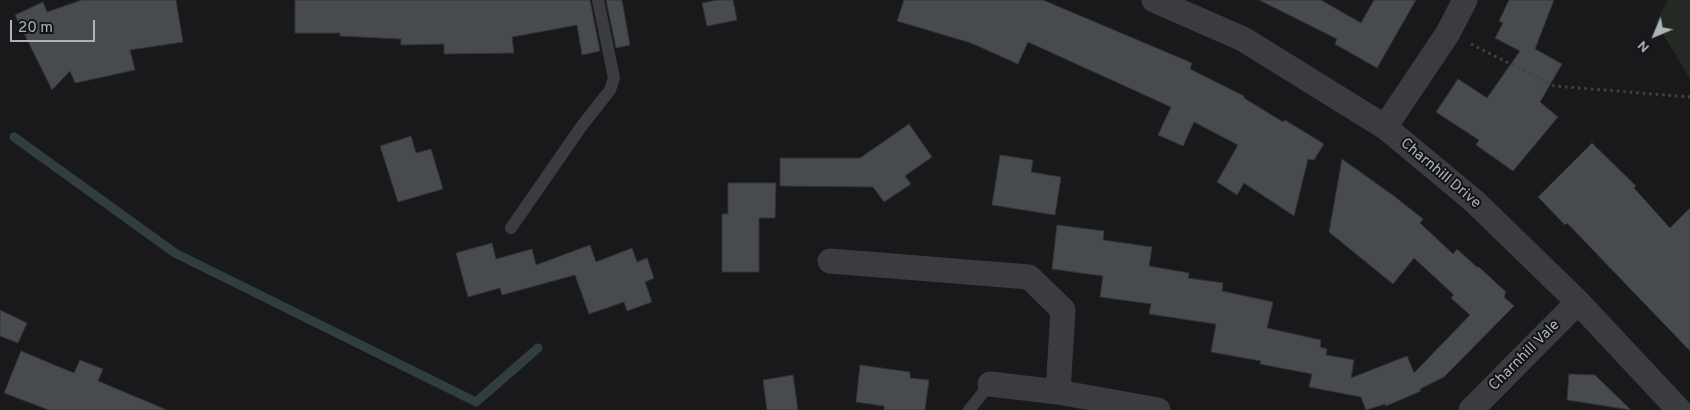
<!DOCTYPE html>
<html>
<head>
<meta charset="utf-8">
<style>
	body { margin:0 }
	#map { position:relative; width:1690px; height:410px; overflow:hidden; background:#19191b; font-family:Overpass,sans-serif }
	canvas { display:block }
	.north { position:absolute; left:1630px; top:10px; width:50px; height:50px; -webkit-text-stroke:4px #141416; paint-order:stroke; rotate:225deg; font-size:14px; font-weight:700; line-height:20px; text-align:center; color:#acb4b9 }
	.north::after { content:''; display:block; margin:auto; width:18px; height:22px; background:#acb4b9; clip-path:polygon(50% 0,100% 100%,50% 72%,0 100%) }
	.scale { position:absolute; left:10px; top:20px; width:85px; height:22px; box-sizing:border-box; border:2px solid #acb4b9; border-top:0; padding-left:6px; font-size:15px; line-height:18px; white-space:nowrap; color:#acb4b9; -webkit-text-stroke:4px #141416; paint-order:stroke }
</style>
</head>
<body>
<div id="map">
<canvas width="1690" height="410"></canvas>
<div class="north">N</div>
<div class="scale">20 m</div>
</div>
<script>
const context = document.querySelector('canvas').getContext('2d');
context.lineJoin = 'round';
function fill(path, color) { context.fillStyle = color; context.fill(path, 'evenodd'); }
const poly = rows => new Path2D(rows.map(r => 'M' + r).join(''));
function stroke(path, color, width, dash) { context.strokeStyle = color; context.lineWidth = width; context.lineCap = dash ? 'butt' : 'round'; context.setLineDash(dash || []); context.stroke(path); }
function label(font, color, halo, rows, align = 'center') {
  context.font = font + ' Overpass,sans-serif'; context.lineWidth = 4; context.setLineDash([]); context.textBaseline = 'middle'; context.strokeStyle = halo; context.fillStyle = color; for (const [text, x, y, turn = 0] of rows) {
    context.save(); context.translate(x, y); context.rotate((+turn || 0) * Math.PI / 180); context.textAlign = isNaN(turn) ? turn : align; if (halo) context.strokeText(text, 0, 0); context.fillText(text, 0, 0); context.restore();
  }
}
const green = poly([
	[1668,0,1690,0,1690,79,1656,22]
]);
const stream = poly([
	[14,137,175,253,476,402,538,348]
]);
const building = poly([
	[82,0,176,0,183,42,130,50,135,70,75,83,70,71,52,90,15,15,43,2,47,12,82,0],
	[295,0,590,0,600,51,582,55,577,25,512,37,514,53,444,54,444,44,401,45,401,39,340,36,340,33,295,33,295,0],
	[606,0,622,0,630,45,616,48,606,0],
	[717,0,733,0,737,20,707,26,702,3,717,0],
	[904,0,1043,0,1192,63,1190,69,1244,96,1244,98,1283,122,1285,120,1324,144,1314,160,1308,159,1294,216,1244,183,1237,195,1217,182,1238,145,1194,122,1183,146,1158,135,1171,107,1028,42,1018,64,971,43,897,21,904,0],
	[1259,0,1321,0,1361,23,1374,0,1416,0,1377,68,1335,44,1337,39,1259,0],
	[1509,0,1554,0,1535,49,1562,64,1540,102,1558,117,1513,171,1476,145,1479,140,1436,112,1458,79,1487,98,1520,51,1495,38,1503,23,1499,21,1509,0],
	[909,124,932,157,905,176,911,184,884,202,873,187,780,186,780,158,860,158,909,124],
	[411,136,416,153,431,149,443,189,398,202,380,146,411,136],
	[1592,143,1636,186,1634,188,1670,228,1690,208,1690,351,1567,223,1565,225,1538,197,1592,143],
	[1000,155,1033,160,1031,172,1061,177,1055,215,992,205,1000,155],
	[1342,159,1394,196,1423,219,1420,223,1453,254,1457,249,1478,268,1479,267,1506,292,1504,297,1514,306,1444,377,1420,389,1421,391,1386,406,1385,404,1366,410,1361,397,1309,387,1312,374,1260,364,1261,361,1211,352,1216,324,1149,314,1151,304,1100,297,1103,276,1052,269,1057,225,1104,231,1103,240,1152,247,1149,266,1189,273,1188,278,1223,283,1222,291,1273,302,1267,328,1321,340,1320,347,1327,349,1326,355,1354,360,1351,378,1407,356,1414,373,1470,315,1451,298,1454,295,1414,258,1393,284,1329,232,1342,159],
	[728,183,776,183,775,218,759,218,759,272,722,272,722,214,728,214,728,183],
	[492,243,496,259,532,249,536,265,590,245,596,262,632,248,637,262,647,258,654,278,645,282,652,302,627,311,624,302,589,314,575,275,502,295,500,288,468,297,456,253,492,243],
	[0,310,27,323,18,343,0,336,0,310],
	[21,351,74,373,80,360,103,369,98,381,167,410,49,410,4,393,21,351],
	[860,365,910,372,910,378,929,380,925,410,884,410,884,406,856,402,860,365],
	[1569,374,1595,375,1631,410,1567,400,1569,374],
	[793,375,798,410,767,410,763,380,793,375]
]);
const path = poly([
	[1471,44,1554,86,1690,97]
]);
const lane = poly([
	[511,228,581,127,610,90,614,78,598,0],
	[969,410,990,384]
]);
const street = poly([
	[1154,0,1243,39,1385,127,1474,201,1578,302,1679,410],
	[1385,127,1448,33,1465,0],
	[830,261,1029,277,1063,310,1058,392],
	[990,384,1058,392,1158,410],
	[1471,410,1578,302]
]);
const streetNames = [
	["Charnhill Drive",1440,174,40],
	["Charnhill Vale",1525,356,-45]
];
fill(green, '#242a23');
stroke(stream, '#323d40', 9);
fill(building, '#484b4d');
stroke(building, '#333436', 1);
stroke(path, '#404346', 3, [2.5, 4]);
stroke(lane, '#3a3c3f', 12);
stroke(street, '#3a3c3f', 25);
label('15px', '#acb4b9', '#141416', streetNames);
</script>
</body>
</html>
